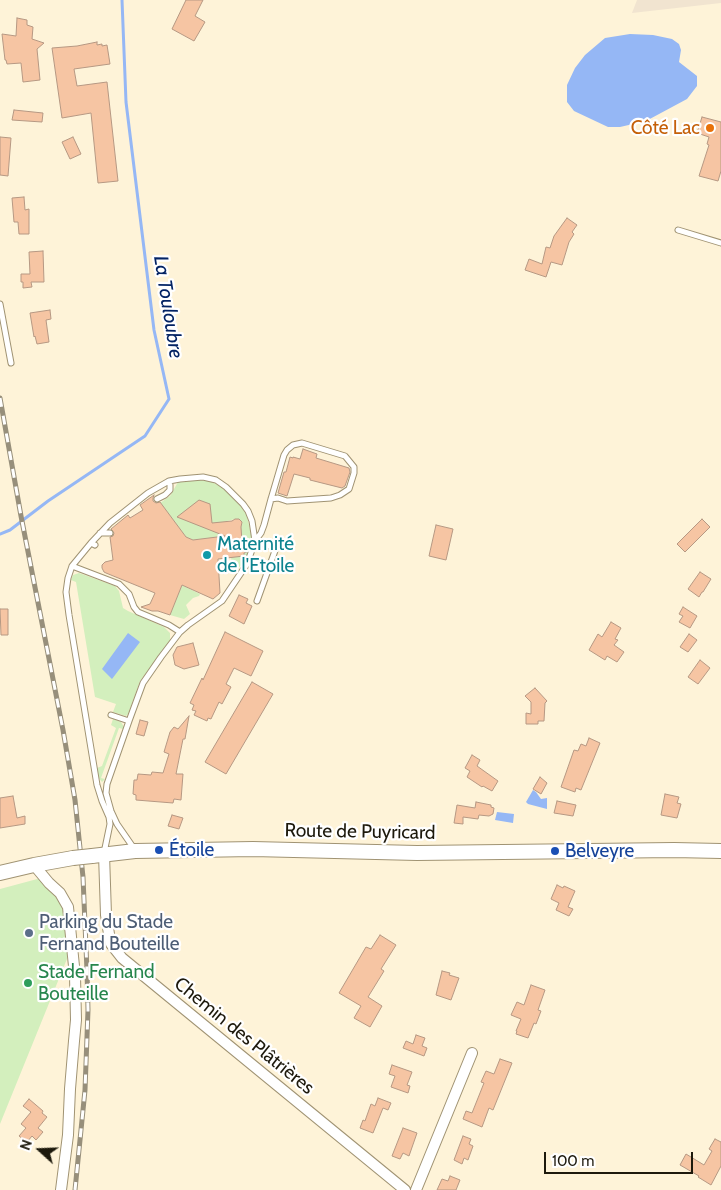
<!DOCTYPE html>
<html>
<head>
<meta charset="utf-8">
<style>
	body { margin:0 }
	#map { position:relative; width:721px; height:1190px; overflow:hidden; background:#fef3d8; font-family:Cabin,sans-serif }
	canvas { display:block }
	.north { position:absolute; left:15px; top:1125px; width:50px; height:50px; -webkit-text-stroke:4px #fff; paint-order:stroke; rotate:290deg; font-size:14px; font-weight:700; line-height:20px; text-align:center; color:#1d190c }
	.north::after { content:''; display:block; margin:auto; width:18px; height:22px; background:#1d190c; clip-path:polygon(50% 0,100% 100%,50% 72%,0 100%) }
	.scale { position:absolute; left:544px; top:1152px; width:149px; height:22px; box-sizing:border-box; border:2px solid #1d190c; border-top:0; padding-left:6px; font-size:15px; line-height:18px; white-space:nowrap; color:#1d190c; -webkit-text-stroke:4px #fff; paint-order:stroke }
</style>
</head>
<body>
<div id="map">
<canvas width="721" height="1190"></canvas>
<div class="north">N</div>
<div class="scale">100 m</div>
</div>
<script>
const context = document.querySelector('canvas').getContext('2d');
context.lineJoin = 'round';
function fill(path, color) { context.fillStyle = color; context.fill(path, 'evenodd'); }
const poly = rows => new Path2D(rows.map(r => 'M' + r).join(''));
function stroke(path, color, width, dash) { context.strokeStyle = color; context.lineWidth = width; context.lineCap = dash ? 'butt' : 'round'; context.setLineDash(dash || []); context.stroke(path); }
function label(font, color, halo, rows, align = 'center') {
  context.font = font + ' Cabin,sans-serif'; context.lineWidth = 4.5; context.setLineDash([]); context.textBaseline = 'middle'; context.strokeStyle = halo; context.fillStyle = color; for (const [text, x, y, turn = 0] of rows) {
    context.save(); context.translate(x, y); context.rotate((+turn || 0) * Math.PI / 180); context.textAlign = isNaN(turn) ? turn : align; if (halo) context.strokeText(text, 0, 0); context.fillText(text, 0, 0); context.restore();
  }
}
const industrial = poly([
	[637,0,721,0,721,3,632,13]
]);
const green = poly([
	[190,479,209,481,223,487,241,506,247,516,252,539,251,550,243,564,237,569,232,564,231,557,244,555,241,535,240,530,242,523,239,519,235,519,227,521,228,536,193,540,186,537,160,503,170,496,178,482],
	[79,573,115,586,119,591,123,608,128,611,164,627,170,633,170,641,140,681,128,714,126,716,113,712,116,704,95,697,76,582,71,580,73,575],
	[182,585,200,594,199,596,193,598,186,605,190,614,184,619,170,615],
	[113,719,121,722,124,727,123,729,119,728,101,778,105,779,102,782,98,777,97,768,102,766,116,728,111,725],
	[41,878,62,903,69,954,0,1124,0,889]
]);
const water = poly([
	[630,34,653,35,672,39,679,44,681,50,679,62,697,76,697,86,687,99,646,121,620,127,608,127,574,111,567,102,567,85,575,68,585,55,605,38],
	[128,633,140,642,112,679,102,669],
	[533,790,536,792,541,799,547,798,547,809,528,804,526,802],
	[497,812,514,814,513,823,495,820]
]);
const stream = poly([
	[0,534,10,530,48,501,145,436,169,399,154,330,126,102,122,0]
]);
const building = poly([
	[186,0,203,0,195,16,205,22,194,41,172,29,186,0],
	[17,18,27,20,27,25,33,27,32,39,44,43,37,49,40,80,23,82,21,63,7,64,6,60,5,60,2,34,16,36,17,18],
	[97,42,97,45,102,44,102,46,107,45,110,64,74,69,77,86,107,82,118,181,98,183,91,113,62,118,52,48,77,46,97,42],
	[14,110,43,113,42,122,12,120,14,110],
	[702,117,721,122,721,171,718,181,699,176,709,145,707,144,709,137,697,133,702,117],
	[0,137,11,138,8,176,0,175,0,137],
	[73,137,81,154,70,159,62,142,73,137],
	[24,197,25,210,29,209,29,234,19,234,18,222,14,222,12,198,24,197],
	[567,218,577,225,572,232,574,234,569,242,562,265,551,262,546,277,525,270,529,259,542,264,546,247,550,248,554,236,567,218],
	[43,251,44,282,31,282,32,287,23,288,23,282,21,282,21,274,30,274,29,252,43,251],
	[50,310,51,319,46,320,49,342,37,344,35,336,34,337,30,313,50,310],
	[303,449,317,454,316,458,349,468,350,472,345,486,342,488,310,480,310,478,294,474,287,496,278,493,284,472,286,472,290,457,293,458,293,457,300,459,303,449],
	[154,495,153,498,153,501,156,503,160,502,186,537,193,540,225,536,177,517,199,500,210,504,212,523,232,521,235,519,239,519,242,522,241,527,242,543,249,542,249,545,247,552,244,553,244,556,218,559,220,593,213,599,182,585,170,615,158,611,152,611,141,607,150,604,155,593,106,573,104,572,102,568,102,565,105,562,113,560,110,537,113,536,114,533,111,529,128,515,130,518,143,510,140,505,154,495],
	[702,519,710,527,685,552,677,544,702,519],
	[436,525,453,529,446,560,429,556,436,525],
	[700,572,711,579,703,592,702,592,699,597,688,589,700,572],
	[239,595,248,599,246,603,252,606,244,624,229,616,239,595],
	[683,607,697,616,690,628,679,622,683,616,679,614,683,607],
	[0,609,8,609,8,635,1,635,0,609],
	[611,622,621,628,615,639,618,640,614,645,624,652,617,662,607,656,605,660,589,650,598,634,602,637,611,622],
	[225,632,263,651,251,676,234,668,226,684,231,687,222,704,219,702,211,719,208,718,207,721,194,715,196,711,192,710,194,705,190,703,202,678,203,680,225,632],
	[689,634,697,640,688,652,680,647,689,634],
	[193,643,199,665,184,669,175,665,173,655,177,647,193,643],
	[700,660,710,668,698,684,688,677,700,660],
	[252,682,273,694,226,774,205,762,252,682],
	[535,688,547,701,545,703,544,721,538,721,538,724,526,724,526,713,531,714,531,702,525,696,535,688],
	[189,716,185,739,183,739,176,774,183,774,181,800,174,799,173,803,136,800,136,795,133,794,134,780,137,780,138,774,151,775,152,772,163,773,169,754,164,752,170,732,174,727,178,729,189,716],
	[140,720,148,722,144,736,136,734,140,720],
	[589,738,600,743,581,790,576,788,575,792,561,787,574,750,578,751,581,744,586,746,589,738],
	[472,755,480,760,477,766,498,781,492,791,483,786,482,787,467,777,470,771,465,768,472,755],
	[540,777,547,783,541,794,533,789,540,777],
	[665,794,679,797,677,803,681,804,677,818,661,815,665,794],
	[13,796,17,818,25,816,25,824,0,828,0,798,13,796],
	[557,801,576,805,573,816,554,813,557,801],
	[476,802,491,805,491,807,494,808,493,814,489,816,479,815,478,819,463,817,463,824,454,823,457,805,475,808,476,802],
	[172,815,183,818,179,829,168,826,172,815],
	[557,885,563,888,564,886,575,891,568,907,573,909,569,916,556,910,559,903,551,899,557,885],
	[380,935,396,945,381,969,384,971,368,997,382,1006,370,1027,354,1018,361,1006,339,993,366,947,371,949,380,935],
	[442,971,450,973,449,975,459,978,451,1000,436,995,442,971],
	[531,985,545,990,538,1010,541,1011,536,1024,534,1023,528,1038,516,1034,517,1031,516,1031,521,1019,511,1015,517,1002,524,1005,531,985],
	[416,1035,425,1038,422,1046,427,1048,424,1056,403,1048,406,1041,413,1044,416,1035],
	[500,1059,512,1063,493,1110,489,1108,482,1127,463,1119,466,1111,472,1113,484,1083,481,1082,486,1071,494,1074,500,1059],
	[392,1065,412,1072,407,1085,410,1086,408,1093,391,1087,395,1076,389,1074,392,1065],
	[378,1098,391,1103,388,1110,383,1108,373,1133,360,1128,363,1120,365,1121,371,1104,375,1106,378,1098],
	[29,1099,43,1111,42,1113,47,1117,38,1128,43,1132,36,1140,32,1136,27,1142,19,1136,26,1128,21,1124,31,1112,23,1106,29,1099],
	[403,1128,417,1133,409,1156,403,1153,400,1159,392,1156,403,1128],
	[463,1136,471,1139,469,1144,473,1146,468,1160,464,1158,462,1164,454,1160,463,1136],
	[715,1139,721,1142,721,1166,711,1185,698,1177,699,1176,680,1165,686,1154,704,1165,712,1151,709,1149,715,1139],
	[450,1176,460,1180,456,1190,437,1190,442,1179,448,1181,450,1176]
]);
const service = poly([
	[678,230,721,243],
	[0,304,11,363],
	[157,499,165,495,170,490,170,485,169,481],
	[100,533,110,533],
	[91,543,110,523,148,493,169,481,180,479,203,477,216,480,226,487,243,504,248,511,252,521,255,541,247,564,222,601,188,625,180,632,161,657,143,683,129,721],
	[95,545,91,543,72,566,68,578,66,592,69,615,97,785,102,801,109,817,110,824,104,853],
	[269,546,255,541,261,533,264,525,271,499,284,455,287,450,293,445,302,443,345,456,354,467,354,473,349,489,340,495,331,498,287,501,278,498,271,499],
	[72,566,119,584,129,594,134,607,138,612,169,625,180,632],
	[257,601,276,548],
	[111,715,129,721,107,784,106,793,111,811,117,824,135,850]
]);
const minor = poly([
	[104,854,106,915,109,934,111,944,122,958,405,1190],
	[34,865,49,883,60,893,68,907,75,976,76,1020,74,1041,70,1089,68,1135,61,1190],
	[416,1190,472,1053]
]);
const secondary = poly([
	[92,856,135,851,253,849,417,853,674,850,721,851],
	[0,873,34,865,73,858]
]);
const rail = poly([
	[0,398,21,516,63,730,75,800,83,877,87,971,88,1010,85,1090,75,1190]
]);
const secondaryBridge = poly([
	[73,858,92,856]
]);
const markers = [
	[710,128,5,"#e8710a"],
	[207,555,5,"#0f9aa8"],
	[159,850,5,"#1a4fb4"],
	[555,851,5,"#1a4fb4"],
	[29,933,5,"#5c6f8a"],
	[28,983,5,"#2e9e5b"]
];
const foodNames = [
	["Côté Lac",700,128]
];
const cultureNames = [
	["Maternité",217,544],
	["de l'Etoile",217,566]
];
const streetNames = [
	["Route de Puyricard",360,832,1],
	["Chemin des Plâtrières",244,1036,39]
];
const transitNames = [
	["Étoile",169,850],
	["Belveyre",565,851]
];
const serviceNames = [
	["Parking du Stade",39,922],
	["Fernand Bouteille",39,944]
];
const leisureNames = [
	["Stade Fernand",38,972],
	["Bouteille",38,994]
];
const waterNames = [
	["La Touloubre",168,307,81]
];
fill(industrial, '#f1e4d0');
fill(green, '#d3efbd');
fill(water, '#95b7f5');
stroke(stream, '#95b7f5', 3);
fill(building, '#f6c5a3');
stroke(building, '#b69883', 1);
stroke(service, '#a09373', 7);
stroke(minor, '#a09373', 12);
stroke(secondary, '#a09373', 16);
stroke(service, '#fff', 5);
stroke(minor, '#fff', 10);
stroke(secondary, '#fff', 14);
stroke(rail, '#978f7b', 5);
stroke(rail, '#fff', 3, [9]);
stroke(secondaryBridge, '#a09373', 16, []);
stroke(secondaryBridge, '#fff', 14);
for (const [x, y, r, color] of markers) { const dot = new Path2D(); dot.arc(x, y, r, 0, 2 * Math.PI); context.fillStyle = color; context.fill(dot); stroke(dot, '#fff', 2); }
label('19px', '#c56008', '#fff', foodNames, 'right');
label('19px', '#0d838f', '#fff', cultureNames, 'left');
label('19px', '#1d190c', '#fff', streetNames);
label('19px', '#164399', '#fff', transitNames, 'left');
label('19px', '#4e5e75', '#fff', serviceNames, 'left');
label('19px', '#27864d', '#fff', leisureNames, 'left');
label('italic 20px', '#032364', '#fff', waterNames);
</script>
</body>
</html>
